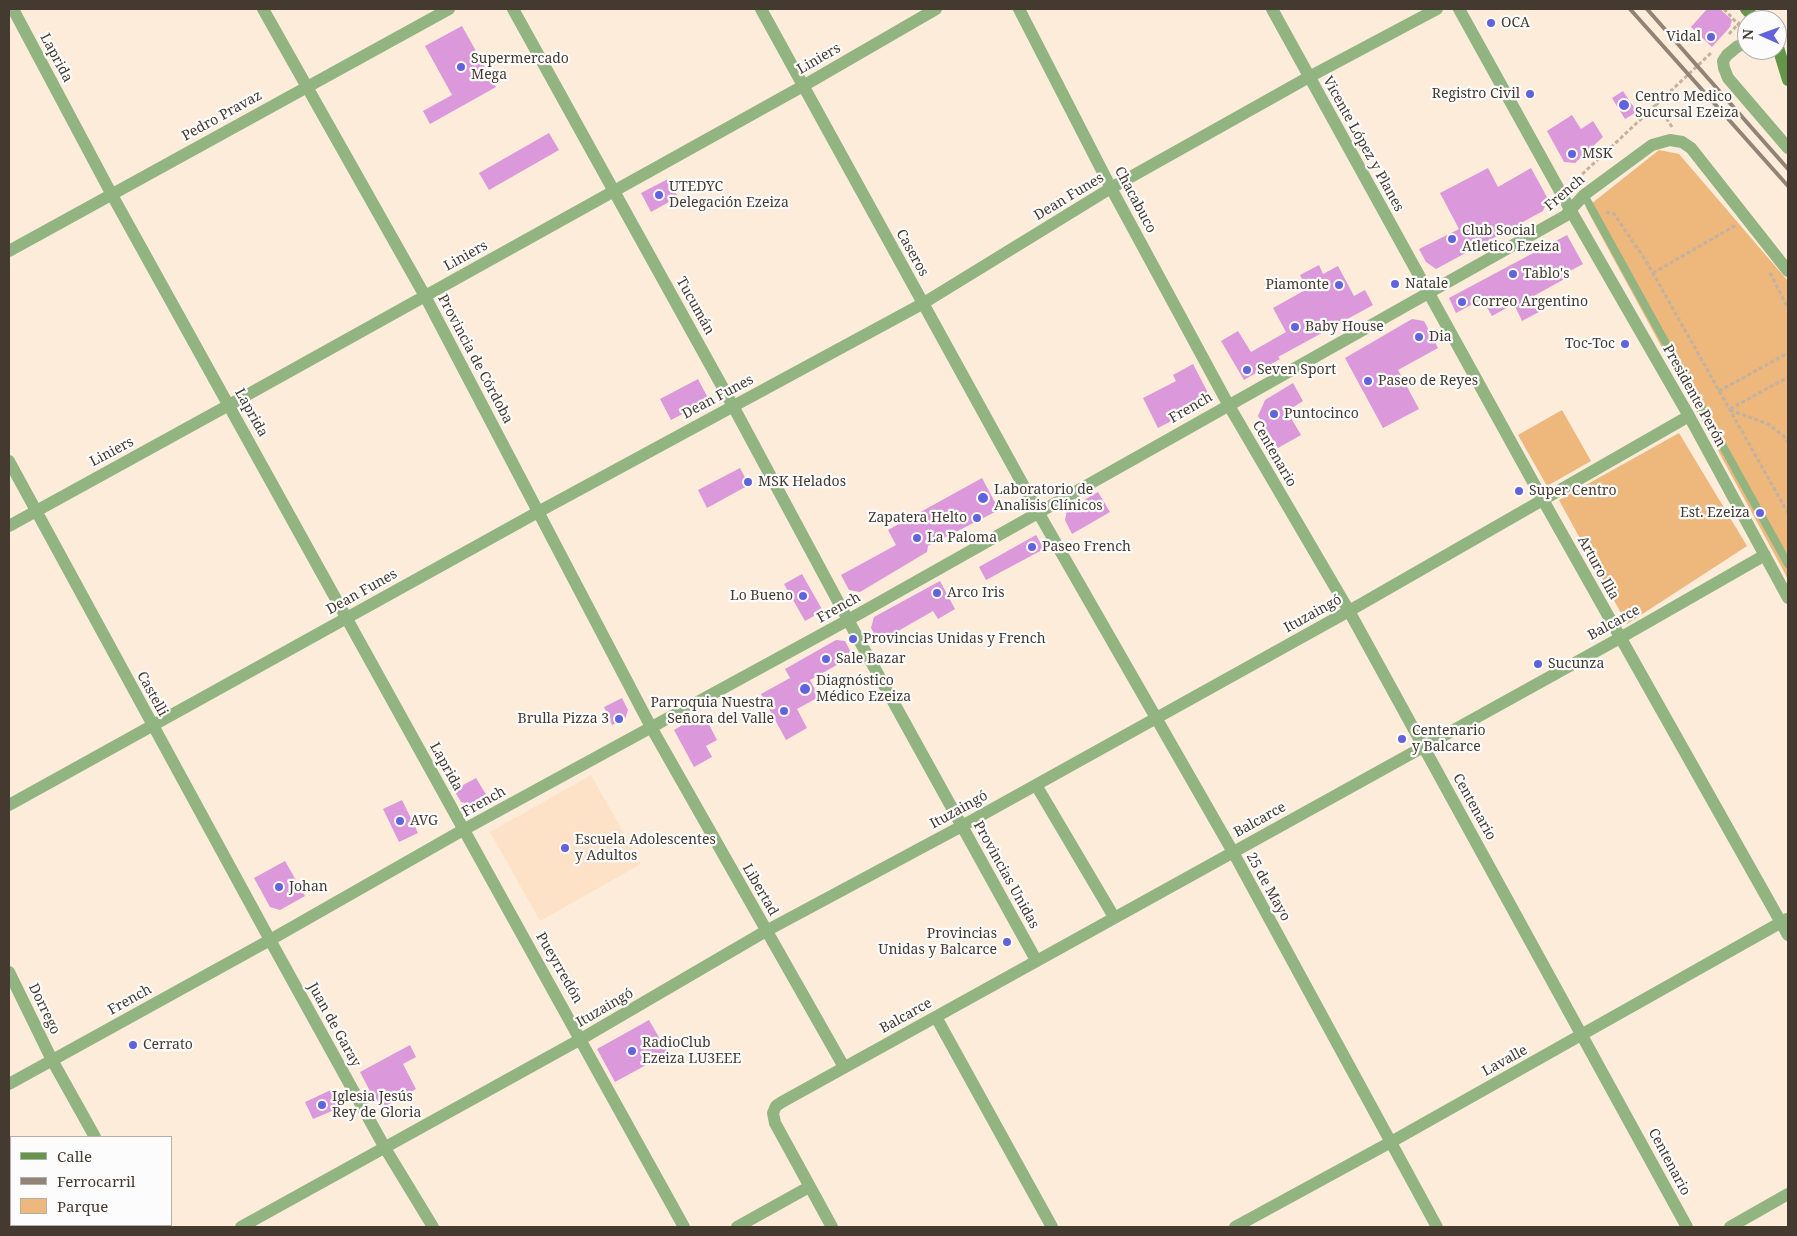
<!DOCTYPE html>
<html>
<head>
<meta charset="utf-8">
<style>
	body { margin:0 }
	#map { position:relative; width:1797px; height:1236px; overflow:hidden; background:#fdecda; font-family:"Noto Serif",serif }
	canvas { display:block }
	.frame { position:absolute; inset:0; border:10px solid #453a2f; pointer-events:none }
	.legend { position:absolute; left:10px; top:1136px; width:162px; height:90px; box-sizing:border-box; background:#fcfcfc; border:1px solid #b3aeaa; margin:0; padding:6px 9px; list-style:none; font-size:15px; color:#453a2f }
	.legend li { display:flex; align-items:center; gap:10px; height:25px }
	.legend b { width:25px; border:1px solid #b3aeaa }
	.north { position:absolute; left:1737px; top:10px; width:50px; height:50px; box-sizing:border-box; background:#fcfcfc; border:1px solid #b3aeaa; border-radius:50%; rotate:272deg; font-size:14px; font-weight:700; line-height:20px; text-align:center; color:#453a2f }
	.north::after { content:''; display:block; margin:auto; width:18px; height:22px; background:#6063db; clip-path:polygon(50% 0,100% 100%,50% 72%,0 100%) }
</style>
</head>
<body>
<div id="map">
<canvas width="1797" height="1236"></canvas>
<div class="frame"></div>
<ul class="legend">
<li><b style="height:6px;background:#639649"></b>Calle</li>
<li><b style="height:6px;background:#918375"></b>Ferrocarril</li>
<li><b style="height:14px;background:#eeb77c"></b>Parque</li>
</ul>
<div class="north">N</div>
</div>
<script>
const context = document.querySelector('canvas').getContext('2d');
context.lineJoin = 'round';
function fill(path, color) { context.fillStyle = color; context.fill(path, 'evenodd'); }
const poly = rows => new Path2D(rows.map(r => 'M' + r).join(''));
function stroke(path, color, width, dash) { context.strokeStyle = color; context.lineWidth = width; context.lineCap = dash ? 'butt' : 'round'; context.setLineDash(dash || []); context.stroke(path); }
function label(font, color, halo, rows, align = 'center') {
  context.font = font + ' "Noto Serif",serif'; context.lineWidth = 4.5; context.setLineDash([]); context.textBaseline = 'middle'; context.strokeStyle = halo; context.fillStyle = color; for (const [text, x, y, turn = 0] of rows) {
    context.save(); context.translate(x, y); context.rotate((+turn || 0) * Math.PI / 180); context.textAlign = isNaN(turn) ? turn : align; if (halo) context.strokeText(text, 0, 0); context.fillText(text, 0, 0); context.restore();
  }
}
const built = poly([
	[591,775,641,864,540,921,490,832]
]);
const green = poly([
	[1659,150,1679,154,1788,281,1788,579,1586,208],
	[1562,410,1591,461,1547,486,1518,435],
	[1679,433,1747,546,1627,624,1559,500]
]);
const building = poly([
	[1707,9,1720,9,1732,20,1730,27,1712,47,1691,27],
	[462,26,496,87,430,124,423,111,452,95,425,46],
	[1623,91,1637,112,1625,119,1612,98],
	[1572,115,1581,129,1593,121,1603,137,1575,163,1564,162,1547,131],
	[549,133,559,150,489,190,479,173],
	[1488,168,1498,187,1531,168,1548,199,1543,211,1436,269,1426,262,1419,249,1459,229,1440,193],
	[668,179,678,197,651,212,641,193],
	[1567,235,1583,264,1566,273,1568,277,1532,297,1539,312,1522,321,1514,304,1492,316,1482,299,1456,313,1449,298],
	[1319,265,1323,274,1338,266,1354,296,1365,290,1373,305,1278,357,1280,359,1244,380,1221,341,1238,331,1251,352,1286,332,1273,308,1307,289,1300,275],
	[1412,319,1424,321,1438,348,1398,370,1419,409,1383,428,1345,358],
	[1193,364,1207,391,1204,404,1158,428,1143,398,1176,381,1173,375],
	[698,379,709,400,671,420,660,399],
	[1293,383,1303,401,1287,411,1301,435,1278,448,1258,416,1265,400],
	[740,468,749,485,707,508,698,490],
	[982,478,999,510,928,546,927,552,860,592,849,590,841,575,896,545,888,530],
	[1098,492,1110,512,1072,534,1065,520,1067,510],
	[1036,535,1044,549,986,580,979,567],
	[802,574,823,611,805,621,784,584],
	[940,581,955,609,938,619,933,611,879,642,871,628,874,617],
	[836,640,845,641,853,656,810,680,819,697,797,709,807,728,786,740,761,694,790,678,785,669],
	[622,698,628,710,625,719,612,725,604,707],
	[703,713,717,740,706,746,712,757,694,767,674,730],
	[476,778,487,796,472,805,461,802,454,790],
	[402,800,418,833,399,842,383,809],
	[285,861,305,896,280,910,270,907,254,878],
	[649,1020,668,1053,615,1082,597,1049],
	[410,1045,416,1057,403,1064,416,1089,384,1107,372,1095,360,1072],
	[331,1090,339,1108,313,1119,305,1102]
]);
const path = poly([
	[1724,9,1745,32],
	[1729,34,1740,22],
	[1672,127,1657,104,1711,53],
	[1578,184,1576,180,1657,104],
	[1606,212,1614,214,1646,261,1788,513],
	[1653,273,1736,225],
	[1770,273,1788,308],
	[1719,391,1788,353],
	[1730,409,1788,377],
	[1730,410,1768,424,1786,438,1788,443]
]);
const service = poly([
	[1584,195,1788,564]
]);
const minor = poly([
	[13,9,112,195,684,1227],
	[263,9,425,296,651,727,844,1067],
	[761,9,1038,512,1233,852,1437,1227],
	[1019,9,1111,188,1228,404,1349,611,1687,1227],
	[1272,9,1543,500,1788,935],
	[1459,9,1571,211,1689,416,1788,598],
	[9,461,270,940],
	[9,526,229,405,803,86,936,9],
	[848,620,1036,960],
	[1036,785,1114,917],
	[9,805,538,512,922,304,1111,188,1309,77,1437,9],
	[936,1017,1052,1227],
	[52,1060,95,1137],
	[144,1225,146,1227],
	[241,1227,581,1039,766,931,962,826,1349,611,1689,416],
	[737,1227,809,1187],
	[832,1227,775,1123,773,1113,776,1106,782,1102,1620,638,1765,555],
	[1235,1227,1391,1142,1787,919],
	[1730,1227,1788,1194]
]);
const tertiary = poly([
	[513,9,733,406,848,620],
	[1747,44,1738,46,1727,55,1723,61,1724,68,1728,78,1788,148],
	[9,251,449,9],
	[270,940,385,1148,433,1227],
	[9,972,52,1060],
	[9,1084,270,940,463,830,848,620,1565,216,1584,195,1652,145,1670,140,1682,142,1691,148,1788,271]
]);
const secondary = poly([
	[1746,9,1756,20],
	[1777,44,1788,80]
]);
const rail = poly([
	[1630,9,1788,186],
	[1647,9,1788,169]
]);
const markers = [
	[1491,23,5,"#6063db"],
	[1711,37,5,"#6063db"],
	[461,67,5,"#6063db"],
	[1530,94,5,"#6063db"],
	[1624,105,6,"#6063db"],
	[1572,154,5,"#6063db"],
	[659,195,5,"#6063db"],
	[1452,239,5,"#6063db"],
	[1513,274,5,"#6063db"],
	[1395,284,5,"#6063db"],
	[1339,285,5,"#6063db"],
	[1462,302,5,"#6063db"],
	[1295,327,5,"#6063db"],
	[1419,337,5,"#6063db"],
	[1625,344,5,"#6063db"],
	[1247,370,5,"#6063db"],
	[1368,381,5,"#6063db"],
	[1274,414,5,"#6063db"],
	[748,482,5,"#6063db"],
	[1519,491,5,"#6063db"],
	[983,498,6,"#6063db"],
	[1760,513,5,"#6063db"],
	[977,518,5,"#6063db"],
	[917,538,5,"#6063db"],
	[1032,547,5,"#6063db"],
	[937,593,5,"#6063db"],
	[803,596,5,"#6063db"],
	[853,639,5,"#6063db"],
	[826,659,5,"#6063db"],
	[1538,664,5,"#6063db"],
	[805,689,6,"#6063db"],
	[784,711,5,"#6063db"],
	[619,719,5,"#6063db"],
	[1402,739,5,"#6063db"],
	[400,821,5,"#6063db"],
	[565,848,5,"#6063db"],
	[279,887,5,"#6063db"],
	[1007,942,5,"#6063db"],
	[133,1045,5,"#6063db"],
	[632,1051,5,"#6063db"],
	[322,1105,5,"#6063db"]
];
const poiNames = [
	["OCA",1501,23],
	["Vidal",1701,37,"right"],
	["Supermercado",471,59],
	["Mega",471,75],
	["Registro Civil",1520,94,"right"],
	["Centro Medico",1635,97],
	["Sucursal Ezeiza",1635,113],
	["MSK",1582,154],
	["UTEDYC",669,187],
	["Delegación Ezeiza",669,203],
	["Club Social",1462,231],
	["Atletico Ezeiza",1462,247],
	["Tablo's",1523,274],
	["Natale",1405,284],
	["Piamonte",1329,285,"right"],
	["Correo Argentino",1472,302],
	["Baby House",1305,327],
	["Dia",1429,337],
	["Toc-Toc",1615,344,"right"],
	["Seven Sport",1257,370],
	["Paseo de Reyes",1378,381],
	["Puntocinco",1284,414],
	["MSK Helados",758,482],
	["Laboratorio de",994,490],
	["Analisis Clínicos",994,506],
	["Super Centro",1529,491],
	["Est. Ezeiza",1750,513,"right"],
	["Zapatera Helto",967,518,"right"],
	["La Paloma",927,538],
	["Paseo French",1042,547],
	["Arco Iris",947,593],
	["Lo Bueno",793,596,"right"],
	["Provincias Unidas y French",863,639],
	["Sale Bazar",836,659],
	["Sucunza",1548,664],
	["Diagnóstico",816,681],
	["Médico Ezeiza",816,697],
	["Parroquia Nuestra",774,703,"right"],
	["Señora del Valle",774,719,"right"],
	["Brulla Pizza 3",609,719,"right"],
	["Centenario",1412,731],
	["y Balcarce",1412,747],
	["AVG",410,821],
	["Escuela Adolescentes",575,840],
	["y Adultos",575,856],
	["Johan",289,887],
	["Provincias",997,934,"right"],
	["Unidas y Balcarce",997,950,"right"],
	["RadioClub",642,1043],
	["Ezeiza LU3EEE",642,1059],
	["Cerrato",143,1045],
	["Iglesia Jesús",332,1097],
	["Rey de Gloria",332,1113]
];
const streetNames = [
	["Laprida",56,58,62],
	["Liniers",819,59,-30],
	["Pedro Pravaz",222,116,-29],
	["Vicente López y Planes",1363,144,61],
	["French",1565,193,-40],
	["Dean Funes",1069,197,-31],
	["Chacabuco",1135,200,62],
	["Caseros",912,253,61],
	["Liniers",466,256,-29],
	["Tucumán",695,306,61],
	["Provincia de Córdoba",475,359,62],
	["Presidente Perón",1694,396,61],
	["Dean Funes",718,397,-28],
	["French",1191,408,-30],
	["Laprida",251,413,61],
	["Liniers",112,452,-28],
	["Centenario",1274,454,60],
	["Arturo Ilia",1598,568,61],
	["Dean Funes",362,592,-29],
	["French",839,608,-29],
	["Ituzaingó",1313,614,-29],
	["Balcarce",1614,623,-29],
	["Castelli",152,694,61],
	["Laprida",446,767,61],
	["French",484,802,-29],
	["Centenario",1474,807,61],
	["Ituzaingó",959,810,-29],
	["Balcarce",1260,820,-29],
	["Provincias Unidas",1006,875,61],
	["25 de Mayo",1268,887,61],
	["Libertad",760,890,60],
	["Pueyrredón",559,968,60],
	["French",130,1000,-29],
	["Ituzaingó",605,1008,-30],
	["Dorrego",44,1009,64],
	["Balcarce",906,1016,-29],
	["Juan de Garay",334,1025,61],
	["Lavalle",1505,1061,-29],
	["Centenario",1669,1162,62]
];
fill(built, '#fee2c7');
fill(green, '#eeb77c');
fill(building, '#db98da');
stroke(path, '#c1b2a2', 3, [4, 2.5]);
stroke(service, '#91b481', 8);
stroke(minor, '#91b481', 12);
stroke(tertiary, '#91b481', 12);
stroke(secondary, '#639649', 12);
stroke(rail, '#918375', 4);
for (const [x, y, r, color] of markers) { const dot = new Path2D(); dot.arc(x, y, r, 0, 2 * Math.PI); context.fillStyle = color; context.fill(dot); stroke(dot, '#fcfcfc', 2); }
label('14px', '#453a2f', '#fcfcfc', poiNames, 'left');
label('14px', '#453a2f', '#fcfcfc', streetNames);
</script>
</body>
</html>
